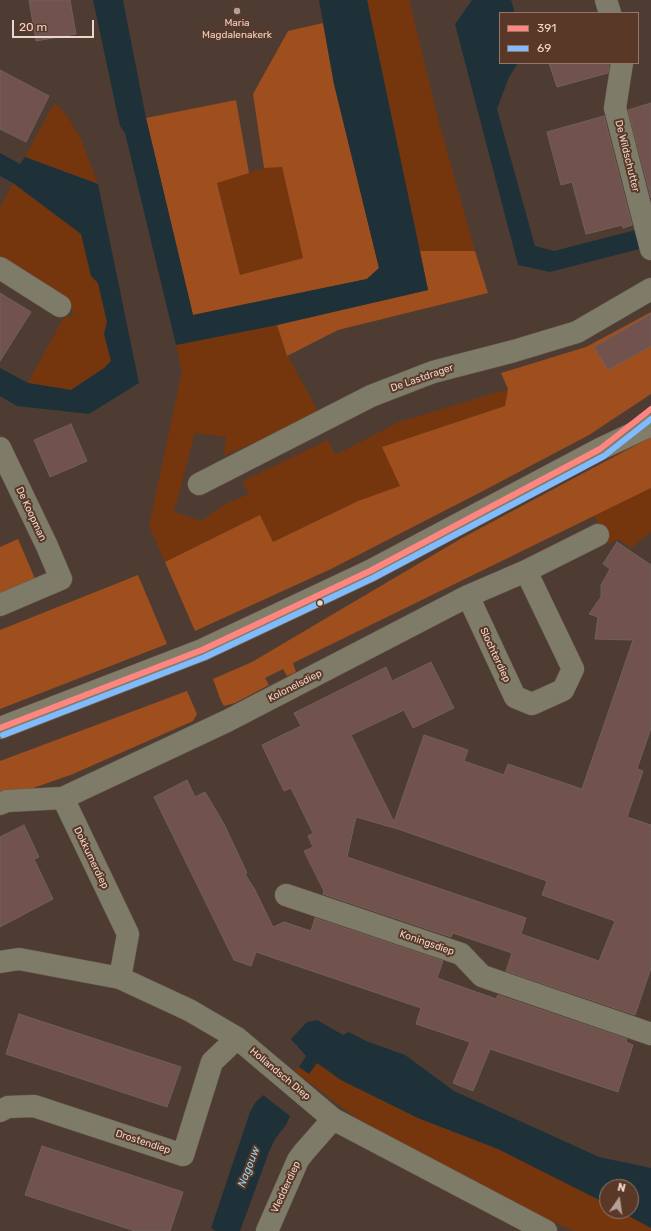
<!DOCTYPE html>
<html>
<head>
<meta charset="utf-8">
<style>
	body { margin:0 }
	#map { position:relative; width:651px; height:1231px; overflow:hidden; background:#4e3c33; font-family:Rubik,sans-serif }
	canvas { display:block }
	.legend { position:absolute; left:499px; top:12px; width:140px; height:52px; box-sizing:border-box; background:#5a3827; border:1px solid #947769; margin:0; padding:5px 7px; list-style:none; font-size:12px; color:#ebd6cb }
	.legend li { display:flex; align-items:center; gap:8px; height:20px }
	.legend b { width:20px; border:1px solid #947769 }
	.north { position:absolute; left:599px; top:1179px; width:40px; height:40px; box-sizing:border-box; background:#5a3827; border:1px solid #947769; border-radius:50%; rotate:13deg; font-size:11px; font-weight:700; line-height:16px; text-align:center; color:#ebd6cb }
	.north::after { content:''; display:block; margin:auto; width:14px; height:18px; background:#b4a096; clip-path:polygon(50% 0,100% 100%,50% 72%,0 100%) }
	.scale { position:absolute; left:12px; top:20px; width:82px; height:18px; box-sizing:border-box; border:2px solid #ebd6cb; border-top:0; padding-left:5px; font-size:12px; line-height:14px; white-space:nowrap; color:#ebd6cb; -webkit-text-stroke:3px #5a3827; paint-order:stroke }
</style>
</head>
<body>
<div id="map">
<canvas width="651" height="1231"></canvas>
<ul class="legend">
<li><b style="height:5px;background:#ff8680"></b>391</li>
<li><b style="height:5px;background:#80bbff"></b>69</li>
</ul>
<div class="north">N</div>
<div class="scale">20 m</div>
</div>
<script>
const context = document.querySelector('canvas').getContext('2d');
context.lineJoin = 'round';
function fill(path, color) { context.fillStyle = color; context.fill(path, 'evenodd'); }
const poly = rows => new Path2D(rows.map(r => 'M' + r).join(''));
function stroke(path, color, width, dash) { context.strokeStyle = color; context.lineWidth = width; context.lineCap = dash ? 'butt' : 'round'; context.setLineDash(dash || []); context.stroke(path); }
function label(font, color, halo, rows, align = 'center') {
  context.font = font + ' Rubik,sans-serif'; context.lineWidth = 4; context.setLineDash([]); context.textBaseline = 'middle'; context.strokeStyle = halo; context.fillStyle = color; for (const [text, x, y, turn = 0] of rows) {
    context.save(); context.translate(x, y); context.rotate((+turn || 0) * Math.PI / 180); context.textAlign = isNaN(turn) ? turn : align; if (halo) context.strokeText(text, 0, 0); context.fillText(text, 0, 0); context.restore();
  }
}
const green = poly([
	[367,0,409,0,439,122,475,251,420,251],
	[54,103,66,114,81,139,98,184,25,157],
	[282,167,303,258,240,275,217,182,264,168],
	[13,183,81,233,91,276,98,283,107,322,104,334,111,361,104,368,71,390,28,383,64,317,73,316,72,308,0,262,0,208],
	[277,325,285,351,318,411,271,435,224,456,226,437,195,433,174,512,201,521,226,504,249,494,243,481,328,440,335,455,399,422,508,389,505,406,383,447,401,486,358,501,273,542,260,516,165,562,149,526,182,371,176,345],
	[651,488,651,532,631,548,618,539,609,544,594,516],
	[317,1063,341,1080,418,1118,498,1149,590,1194,607,1204,607,1211,620,1211,651,1228,651,1231,574,1231,476,1187,371,1129,294,1071,299,1067,309,1073]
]);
const forest = poly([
	[323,23,334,84,379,268,367,279,193,315,146,118,236,100,249,173,217,183,240,275,303,258,282,167,264,168,253,94,288,31],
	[420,251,475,251,488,293,338,330,287,356,277,325,428,290],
	[651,312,651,394,589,435,481,492,331,569,195,631,165,562,260,515,273,542,358,501,400,486,382,447,505,406,508,389,501,373,586,347],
	[651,437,651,488,293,663,296,672,287,676,283,669,265,678,269,685,235,703,224,706,221,701,213,679,252,662,462,538],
	[18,539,36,581,0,595,0,547],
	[138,575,167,644,0,709,0,630],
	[187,691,197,714,193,721,73,774,19,793,0,796,0,761]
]);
const water = poly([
	[93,0,123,0,146,118,193,315,367,279,379,268,334,84,319,0,367,0,428,290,277,325,176,345,125,133,120,126],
	[472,0,511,0,515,13,500,13,500,63,518,63,509,77,497,109,535,246,554,251,651,226,651,246,550,272,518,265,455,24],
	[0,153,20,164,25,157,98,184,139,383,89,414,17,406,0,396,0,368,28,383,71,390,104,368,111,361,104,334,107,322,98,283,91,276,81,234,13,183,0,176],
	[317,1020,343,1035,349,1032,366,1041,405,1055,454,1091,599,1157,651,1168,651,1228,620,1211,631,1211,631,1187,607,1187,607,1204,498,1149,418,1118,341,1080,317,1063,309,1074,299,1067,306,1056,291,1039,307,1022],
	[263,1095,290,1116,286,1125,275,1139,269,1152,240,1231,216,1231,211,1228,250,1112,255,1103]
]);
const building = poly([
	[29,0,70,0,76,34,36,41,29,0],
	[549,63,609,63,608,73,557,87,549,63],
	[0,70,49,96,26,142,0,129,0,70],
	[651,103,651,198,628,110,651,103],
	[604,116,632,225,623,228,622,225,586,234,572,182,561,185,547,132,604,116],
	[0,293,31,312,0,361,0,293],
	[651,314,651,346,608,370,594,347,651,314],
	[71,424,87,461,50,477,34,440,71,424],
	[617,542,651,565,651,728,637,769,643,771,627,817,651,825,651,968,635,1015,506,971,512,953,453,933,451,937,323,894,324,891,304,851,313,847,308,836,313,833,291,788,284,791,262,745,301,726,294,713,386,667,392,681,431,662,454,708,413,728,404,710,351,735,394,822,424,735,468,750,464,761,504,775,508,764,582,789,633,640,595,639,598,617,589,614,601,597,601,585,610,569,603,564,617,542],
	[356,817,398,829,547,881,542,895,615,921,599,961,521,934,526,918,347,857,356,817],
	[187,780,195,797,205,792,224,824,247,873,245,874,255,890,273,927,284,922,311,931,315,918,443,961,437,978,496,999,498,995,627,1039,626,1042,633,1045,618,1092,490,1049,473,1091,453,1083,470,1042,416,1024,421,1008,256,952,251,966,234,960,154,797,187,780],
	[24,825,39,857,34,859,53,899,0,927,0,837,24,825],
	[19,1014,181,1067,167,1107,6,1054,19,1014],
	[42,1146,183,1192,170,1231,135,1231,25,1195,42,1146]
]);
const pedestrian = poly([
	[286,895,461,954,482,976,651,1034]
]);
const minor = poly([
	[606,0,610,13],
	[622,63,615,108,651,249],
	[0,268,60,306],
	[0,448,47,546,61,579,0,605],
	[199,484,371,396,433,372,514,351,577,332,651,289],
	[468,596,515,697,532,704,563,690,573,669,526,571],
	[63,798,128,934,120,978],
	[0,804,7,801,63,798,227,721,468,596,526,571,598,535],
	[0,962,19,959,120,978,189,1010,237,1038,333,1119,546,1231],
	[0,1111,8,1107,34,1106,183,1155,212,1062,237,1038],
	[267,1231,298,1160,304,1152,333,1119]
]);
const secondary = poly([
	[0,728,202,650,370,571,600,449,651,425]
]);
const bus1 = poly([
	[0,728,202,650,370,571,600,449,651,409]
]);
const bus2 = poly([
	[3,735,205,657,373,578,604,456,651,419]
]);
const markers = [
	[237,11,4,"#b4a096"],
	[320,603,3.5,"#ebd6cb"]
];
const poiNames = [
	["Maria",237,23],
	["Magdalenakerk",237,35]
];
const streetNames = [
	["De Wildschutter",627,156,76],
	["De Lastdrager",422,378,-19],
	["De Koopman",31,514,65],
	["Slochterdiep",495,655,65],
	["Kolonelsdiep",295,686,-27],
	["Dokkumerdiep",91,858,64],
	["Koningsdiep",427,943,19],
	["Hollandsch Diep",280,1074,40],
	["Drostendiep",143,1142,18],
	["Vledderdiep",286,1187,-65]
];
const waterNames = [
	["Nagouw",249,1167,-69]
];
fill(green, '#75360d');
fill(forest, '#9f4e1e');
fill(water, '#1e3139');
fill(building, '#72524d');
stroke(building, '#70605b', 1);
stroke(pedestrian, '#685951', 23);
stroke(minor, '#685951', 23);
stroke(secondary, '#685951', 23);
stroke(pedestrian, '#7e7b69', 22);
stroke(minor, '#7e7b69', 22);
stroke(secondary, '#827d69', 22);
stroke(bus1, '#ff8680', 6);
stroke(bus2, '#80bbff', 6);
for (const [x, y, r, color] of markers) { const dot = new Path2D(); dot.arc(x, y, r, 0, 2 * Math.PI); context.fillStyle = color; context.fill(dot); stroke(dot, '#5a3827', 1.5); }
label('10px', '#ebd6cb', '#5a3827', poiNames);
label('10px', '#ebd6cb', '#5a3827', streetNames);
label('italic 11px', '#92d6f4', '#5a3827', waterNames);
</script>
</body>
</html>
